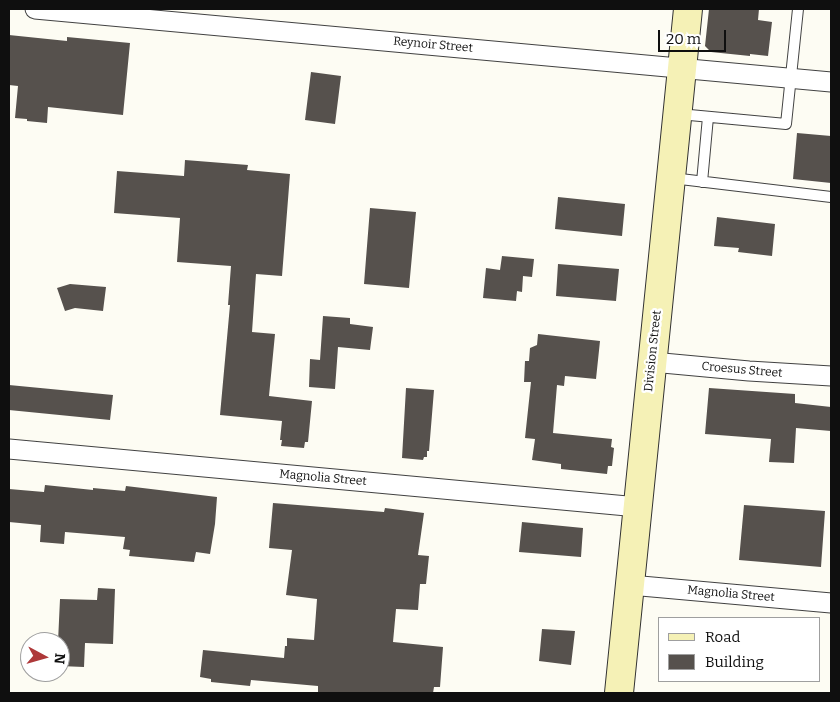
<!DOCTYPE html>
<html>
<head>
<meta charset="utf-8">
<style>
	body { margin:0 }
	#map { position:relative; width:840px; height:702px; overflow:hidden; background:#fdfcf3; font-family:Bitter,serif }
	canvas { display:block }
	.frame { position:absolute; inset:0; border:10px solid #0f0f0f; pointer-events:none }
	.legend { position:absolute; left:658px; top:617px; width:162px; height:65px; box-sizing:border-box; background:#fff; border:1px solid #9f9f9f; margin:0; padding:6px 9px; list-style:none; font-size:15px; color:#0f0f0f }
	.legend li { display:flex; align-items:center; gap:10px; height:25px }
	.legend b { width:25px; border:1px solid #9f9f9f }
	.north { position:absolute; left:20px; top:632px; width:50px; height:50px; box-sizing:border-box; background:#fff; border:1px solid #9f9f9f; border-radius:50%; rotate:96deg; font-size:14px; font-weight:700; line-height:20px; text-align:center; color:#0f0f0f }
	.north::after { content:''; display:block; margin:auto; width:18px; height:22px; background:#ae3839; clip-path:polygon(50% 0,100% 100%,50% 72%,0 100%) }
	.scale { position:absolute; left:658px; top:30px; width:68px; height:22px; box-sizing:border-box; border:2px solid #0f0f0f; border-top:0; padding-left:6px; font-size:15px; line-height:18px; white-space:nowrap; color:#0f0f0f; -webkit-text-stroke:4px #fff; paint-order:stroke }
</style>
</head>
<body>
<div id="map">
<canvas width="840" height="702"></canvas>
<div class="frame"></div>
<ul class="legend">
<li><b style="height:6px;background:#f5f1b6"></b>Road</li>
<li><b style="height:14px;background:#56514d"></b>Building</li>
</ul>
<div class="north">N</div>
<div class="scale">20 m</div>
</div>
<script>
const context = document.querySelector('canvas').getContext('2d');
context.lineJoin = 'round';
function fill(path, color) { context.fillStyle = color; context.fill(path, 'evenodd'); }
const poly = rows => new Path2D(rows.map(r => 'M' + r).join(''));
function stroke(path, color, width, dash) { context.strokeStyle = color; context.lineWidth = width; context.lineCap = dash ? 'butt' : 'round'; context.setLineDash(dash || []); context.stroke(path); }
function label(font, color, halo, rows, align = 'center') {
  context.font = font + ' Bitter,serif'; context.lineWidth = 5; context.setLineDash([]); context.textBaseline = 'middle'; context.strokeStyle = halo; context.fillStyle = color; for (const [text, x, y, turn = 0] of rows) {
    context.save(); context.translate(x, y); context.rotate((+turn || 0) * Math.PI / 180); context.textAlign = isNaN(turn) ? turn : align; if (halo) context.strokeText(text, 0, 0); context.fillText(text, 0, 0); context.restore();
  }
}
const building = poly([
	[709,9,759,9,758,20,772,22,768,56,750,54,750,56,711,52,705,46],
	[9,35,67,41,67,37,130,43,123,115,48,107,47,123,27,121,27,119,15,118,18,86,9,85],
	[311,72,341,76,335,124,305,120],
	[797,133,831,136,831,183,793,179],
	[185,160,248,165,247,170,290,174,282,276,256,274,252,332,275,334,269,396,312,401,308,442,305,442,304,448,281,446,282,440,280,440,282,421,220,415,230,305,228,305,231,266,177,262,180,218,114,213,117,171,184,176],
	[558,197,625,204,622,236,555,229],
	[370,208,416,212,409,288,364,284],
	[717,217,775,224,772,256,738,252,739,248,714,246],
	[502,256,534,259,532,277,523,276,522,292,517,291,516,301,483,298,486,268,500,270],
	[558,264,619,269,616,301,556,296],
	[70,284,106,287,103,311,75,308,65,311,57,288],
	[323,316,350,318,350,324,373,327,370,350,338,347,335,389,309,387,310,359,320,360],
	[538,334,600,341,596,379,565,376,564,386,557,385,553,433,612,439,611,447,614,448,612,466,608,466,607,474,561,469,561,464,532,460,535,439,525,438,531,382,524,382,525,361,529,361,530,348,537,345],
	[9,385,113,395,110,420,9,410],
	[406,388,434,390,429,451,427,451,427,457,424,457,423,460,402,458],
	[709,388,795,394,795,403,831,407,831,431,796,428,794,463,769,462,771,439,705,434],
	[45,485,93,490,93,488,125,491,126,486,217,497,215,524,210,554,196,552,194,562,129,556,130,550,123,549,125,537,65,532,64,544,40,542,41,525,9,522,9,489,44,492],
	[273,503,384,512,385,508,424,513,418,555,429,556,426,584,420,584,418,610,396,609,393,642,443,647,440,687,434,687,433,693,318,693,318,686,251,680,250,686,211,682,211,679,200,677,203,650,284,658,285,646,287,646,287,638,314,640,317,599,286,595,292,550,269,548],
	[744,505,825,511,821,567,739,560],
	[522,522,583,528,581,557,519,552],
	[98,588,115,589,113,644,85,643,84,667,60,666,60,642,58,642,60,599,97,600],
	[542,629,575,631,571,665,539,661]
]);
const lane = poly([
	[679,114,786,124,798,9],
	[672,178,831,197],
	[702,182,708,117]
]);
const street = poly([
	[35,9,831,82],
	[652,362,749,371,831,376],
	[9,449,638,507],
	[630,585,831,603]
]);
const secondary = poly([
	[619,693,688,9]
]);
const streetNames = [
	["Reynoir Street",433,45,5],
	["Division Street",653,351,-84],
	["Croesus Street",742,370,5],
	["Magnolia Street",323,478,5],
	["Magnolia Street",731,594,5]
];
fill(building, '#56514d');
stroke(lane, '#424242', 12);
stroke(street, '#424242', 21);
stroke(secondary, '#313131', 30);
stroke(lane, '#fff', 10);
stroke(street, '#fff', 19);
stroke(secondary, '#f5f1b6', 28);
label('12px', '#0f0f0f', '#fff', streetNames);
</script>
</body>
</html>
